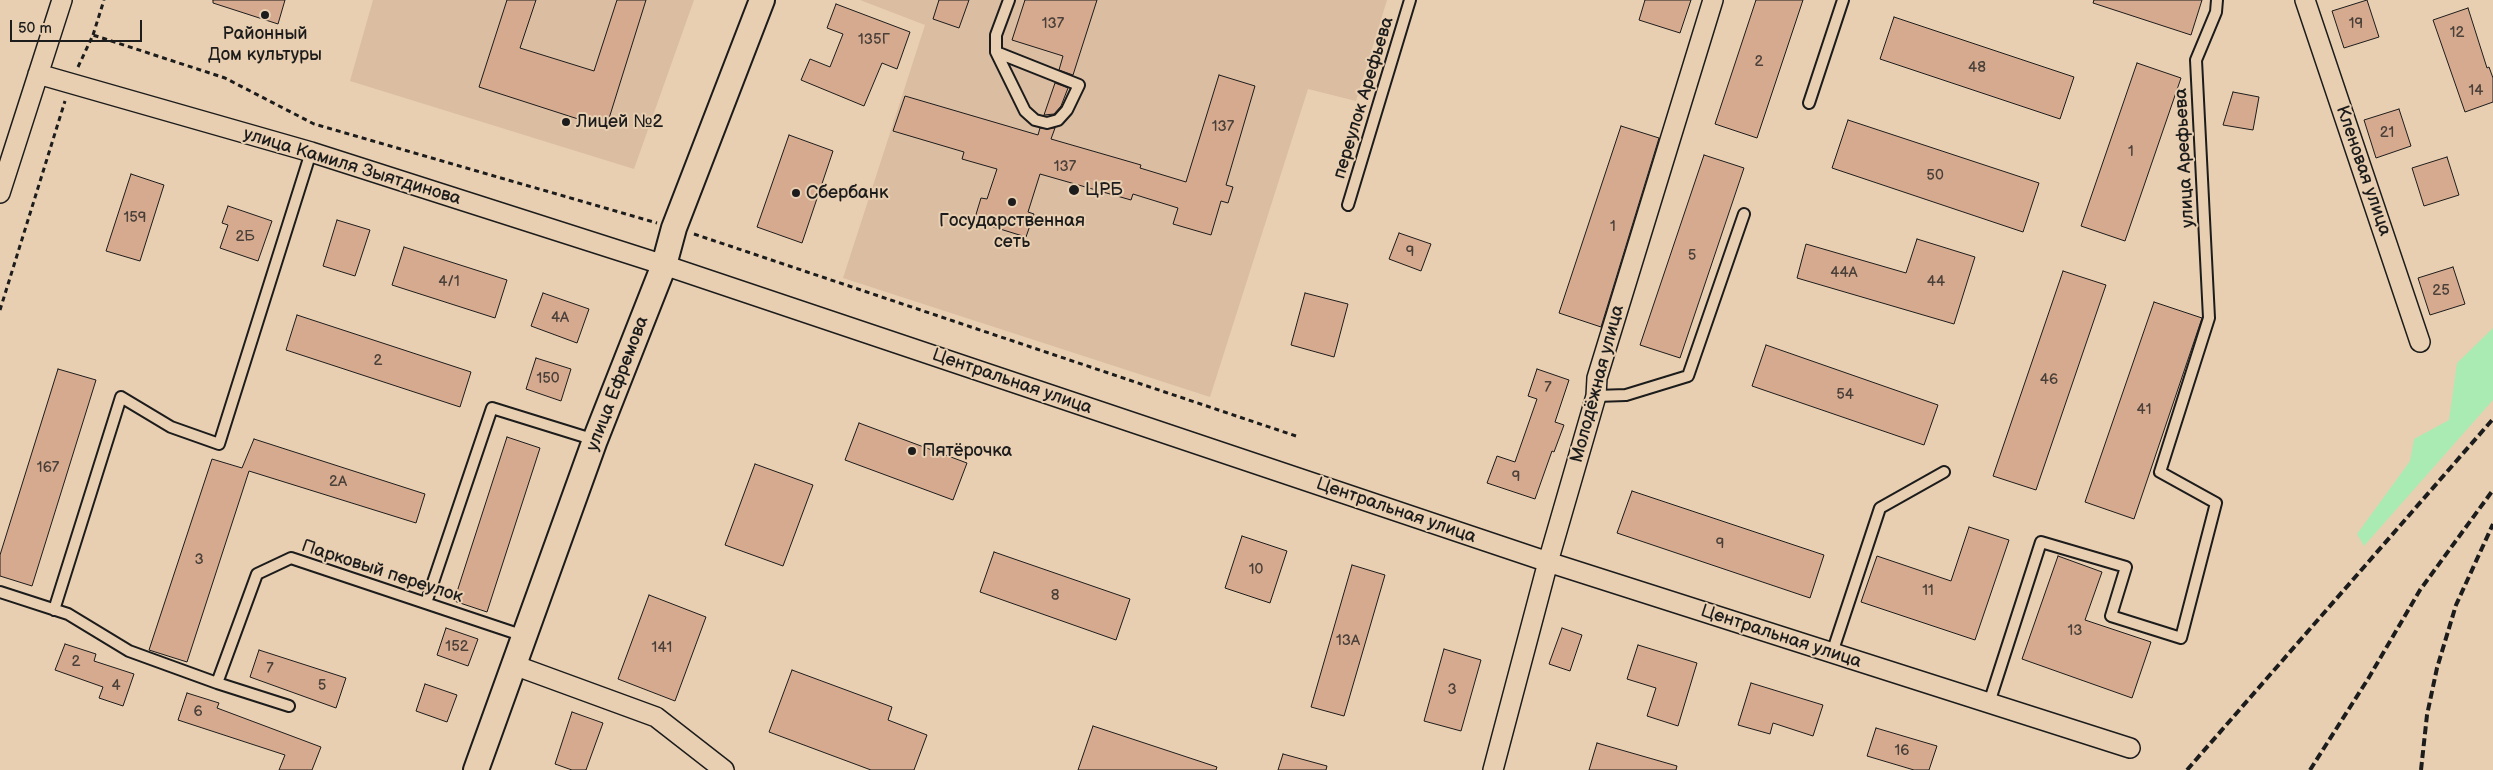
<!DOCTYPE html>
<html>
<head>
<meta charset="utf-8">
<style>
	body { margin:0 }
	#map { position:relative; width:2493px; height:770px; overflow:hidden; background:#e9cfb1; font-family:"Balsamiq Sans",sans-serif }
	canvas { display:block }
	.scale { position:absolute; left:10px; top:20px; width:132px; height:22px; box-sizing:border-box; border:2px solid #1c1c1c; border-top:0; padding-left:6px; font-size:15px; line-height:18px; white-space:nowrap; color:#1c1c1c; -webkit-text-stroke:4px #e9cfb1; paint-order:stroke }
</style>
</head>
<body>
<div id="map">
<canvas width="2493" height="770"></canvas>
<div class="scale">50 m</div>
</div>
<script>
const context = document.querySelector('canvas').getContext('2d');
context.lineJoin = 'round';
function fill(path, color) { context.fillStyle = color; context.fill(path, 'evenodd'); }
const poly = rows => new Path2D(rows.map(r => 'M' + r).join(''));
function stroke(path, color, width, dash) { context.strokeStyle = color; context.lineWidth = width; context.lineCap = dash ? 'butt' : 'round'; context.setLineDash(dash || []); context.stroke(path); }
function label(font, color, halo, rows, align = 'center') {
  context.font = font + ' "Balsamiq Sans",sans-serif'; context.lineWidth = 4; context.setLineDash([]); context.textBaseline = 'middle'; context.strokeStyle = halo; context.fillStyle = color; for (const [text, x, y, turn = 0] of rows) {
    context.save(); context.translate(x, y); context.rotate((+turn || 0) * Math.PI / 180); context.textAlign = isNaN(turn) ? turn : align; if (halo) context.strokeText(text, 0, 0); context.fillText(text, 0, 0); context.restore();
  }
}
const built = poly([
	[373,0,694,0,634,169,350,81],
	[860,0,1387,0,1356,101,1308,89,1210,397,843,278,925,25]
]);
const green = poly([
	[2493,328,2493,400,2364,546,2357,534,2410,461,2414,439,2449,420,2457,363]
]);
const building = poly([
	[213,0,285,0,278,24,213,3,213,0],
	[507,0,536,0,520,48,594,71,617,0,646,0,606,128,479,87,507,0],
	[939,0,969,0,959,28,933,19,939,0],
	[1025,0,1097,0,1073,75,1059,70,1063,56,1012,40,1025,0],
	[1645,0,1691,0,1680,33,1639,20,1645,0],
	[1756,0,1803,0,1757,138,1715,124,1756,0],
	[2094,0,2202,0,2191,35,2093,3,2094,0],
	[2367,0,2379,37,2344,48,2332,11,2367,0],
	[836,4,910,32,897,69,882,63,864,106,801,80,810,59,830,67,843,34,827,28,836,4],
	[2468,8,2487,68,2489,67,2493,78,2493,102,2465,112,2433,20,2468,8],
	[1894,17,2074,77,2060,119,1880,59,1894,17],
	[2137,63,2181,78,2125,241,2081,226,2137,63],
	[1219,75,1255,86,1226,185,1233,187,1228,203,1221,201,1211,235,1173,224,1178,208,1133,194,1131,200,1040,174,1028,212,1034,214,1026,237,974,221,981,198,987,199,997,169,962,159,964,152,893,131,905,96,1038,135,1040,128,1055,128,1051,139,1141,165,1140,168,1186,182,1219,75],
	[1055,83,1068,88,1061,106,1054,114,1044,115,1055,83],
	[2233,92,2259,97,2253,130,2223,125,2233,92],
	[2399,109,2411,146,2376,158,2364,120,2399,109],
	[1848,120,2039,183,2023,232,1832,168,1848,120],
	[1621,126,1659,138,1601,327,1559,313,1621,126],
	[789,135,833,151,802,243,757,227,789,135],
	[1704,155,1744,168,1680,358,1640,345,1704,155],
	[2447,157,2459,195,2424,206,2412,168,2447,157],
	[131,174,164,185,140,261,106,251,131,174],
	[228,206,272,221,258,261,220,248,228,225,222,223,228,206],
	[337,220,370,230,355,276,323,266,337,220],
	[1399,233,1431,244,1421,271,1389,259,1399,233],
	[1917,239,1975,257,1954,324,1797,278,1806,244,1906,273,1917,239],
	[404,247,507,280,495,318,392,285,404,247],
	[2453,267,2465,304,2430,315,2418,278,2453,267],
	[2063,271,2106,285,2036,490,1993,476,2063,271],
	[543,293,589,309,577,343,531,326,543,293],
	[1305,293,1348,304,1334,357,1291,345,1305,293],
	[2154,302,2202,318,2134,519,2085,502,2154,302],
	[297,315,471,372,460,407,286,350,297,315],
	[1766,345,1938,405,1924,445,1752,386,1766,345],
	[536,358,571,369,561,401,526,389,536,358],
	[58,369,96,380,32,586,0,576,0,555,58,369],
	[1537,369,1569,380,1555,422,1564,425,1554,452,1552,451,1535,499,1487,483,1497,456,1515,462,1537,399,1528,396,1537,369],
	[859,423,967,463,953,500,845,460,859,423],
	[507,437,540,448,487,612,454,601,507,437],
	[254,439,425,494,416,523,249,471,187,662,149,650,212,459,242,468,254,439],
	[755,464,813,485,783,566,725,545,755,464],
	[1632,491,1824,555,1810,598,1617,533,1632,491],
	[1969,527,2009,540,1975,640,1861,602,1877,556,1951,581,1969,527],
	[1242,536,1287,551,1270,603,1225,588,1242,536],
	[994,552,1130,599,1116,640,980,592,994,552],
	[2058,556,2102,572,2085,620,2151,642,2132,698,2022,659,2058,556],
	[1352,565,1385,575,1344,716,1311,707,1352,565],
	[649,595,706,617,675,701,618,679,649,595],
	[446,628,478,639,468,666,437,655,446,628],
	[1562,628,1582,635,1570,671,1549,664,1562,628],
	[65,644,96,654,94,661,134,674,123,706,99,698,103,687,55,670,65,644],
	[1638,645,1697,663,1678,726,1647,716,1656,688,1627,679,1638,645],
	[1444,649,1481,660,1461,731,1424,721,1444,649],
	[259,650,346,678,336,708,250,677,259,650],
	[792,670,892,707,888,720,927,735,914,770,871,770,769,732,792,670],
	[1751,683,1823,705,1813,736,1773,723,1770,734,1738,725,1751,683],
	[425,684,457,695,447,722,416,711,425,684],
	[187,693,219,703,217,708,321,747,312,770,279,770,285,755,178,720,187,693],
	[572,712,603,723,586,770,572,770,555,764,572,712],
	[1093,726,1217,767,1216,770,1078,770,1093,726],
	[1876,728,1937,746,1929,770,1914,770,1867,756,1876,728],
	[1597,743,1677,766,1676,770,1589,770,1597,743],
	[1283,754,1327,766,1326,770,1278,770,1283,754]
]);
const path = poly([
	[93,35,104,0],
	[78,67,93,35,225,78,314,124,657,223],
	[694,234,1296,436],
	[0,310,65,101]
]);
const service = poly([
	[996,52,1079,85,1067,110,1058,120,1047,123,1035,120,1025,111,996,52,996,35,1009,0],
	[1809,103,1843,0],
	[1348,205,1410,0],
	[1596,396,1626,395,1688,376,1744,214],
	[0,592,68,614,129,651,217,683,289,706],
	[426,603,492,408,595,440],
	[54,610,121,397,171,427,219,444,311,152],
	[1832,653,1880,508,1944,472],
	[217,683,257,574,291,558,524,636],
	[1989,703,2041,542,2126,567,2111,616,2181,638,2216,503,2160,472,2209,318,2196,60,2216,12,2217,0]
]);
const minor = poly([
	[2305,0,2420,342],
	[38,74,311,152,664,265,1548,562,2130,748],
	[0,193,62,0],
	[514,665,656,717,724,770],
	[1493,770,1548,562,1596,396,1597,378,1713,0]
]);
const tertiary = poly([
	[476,770,595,440,664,265,674,228,762,0]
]);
const rail = poly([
	[2187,770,2493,419],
	[2310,770,2368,679,2420,590,2493,490],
	[2421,770,2427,715,2437,668,2456,605,2493,524]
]);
const markers = [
	[265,15,5,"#1c1c1c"],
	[566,122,5,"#1c1c1c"],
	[1074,190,6,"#1c1c1c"],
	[796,193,5,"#1c1c1c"],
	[1012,202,5,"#1c1c1c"],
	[912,451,5,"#1c1c1c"]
];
const numberNames = [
	["137",1053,24],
	["19",2356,24],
	["12",2457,33],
	["135Г",874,40],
	["2",1759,62],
	["48",1977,68],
	["14",2476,91],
	["137",1223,127],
	["21",2387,133],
	["1",2131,152],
	["137",1065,167],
	["50",1935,176],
	["159",135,218],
	["1",1613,227],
	["2Б",245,237],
	["9",1410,252],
	["5",1692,256],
	["44А",1844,273],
	["4/1",449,282],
	["44",1936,282],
	["25",2441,291],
	["4А",560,318],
	["2",378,361],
	["150",548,379],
	["46",2049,380],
	["7",1548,388],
	["54",1845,395],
	["41",2144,410],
	["167",48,468],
	["9",1516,477],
	["2А",338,482],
	["9",1720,544],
	["3",199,560],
	["10",1256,570],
	["11",1928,591],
	["8",1055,596],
	["13",2075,631],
	["13А",1348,641],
	["152",457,647],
	["141",662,648],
	["2",76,662],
	["7",270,669],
	["4",116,686],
	["5",322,686],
	["3",1452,690],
	["6",198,712],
	["16",1902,751]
];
const poiNames = [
	["Районный",265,34,"center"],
	["Дом культуры",265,55,"center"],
	["Лицей №2",576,122],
	["ЦРБ",1085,190],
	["Сбербанк",806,193],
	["Государственная",1012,221,"center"],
	["сеть",1012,242,"center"],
	["Пятёрочка",922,451]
];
const streetNames = [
	["переулок Арефьева",1364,98,-73],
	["улица Арефьева",2185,158,-93],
	["улица Камиля Зыятдинова",352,167,17],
	["Кленовая улица",2363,171,71],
	["Центральная улица",1012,382,19],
	["улица Ефремова",618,384,-69],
	["Молодёжная улица",1598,384,-75],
	["Центральная улица",1396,511,19],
	["Парковый переулок",382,572,18],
	["Центральная улица",1781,637,18]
];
fill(built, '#dbbda1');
fill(green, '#aaebb4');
fill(building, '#d6aa8f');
stroke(building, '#1c1c1c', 1);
stroke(service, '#1c1c1c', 14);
stroke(minor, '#1c1c1c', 22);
stroke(tertiary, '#1c1c1c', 28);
stroke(path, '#1c1c1c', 3, [5, 4]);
stroke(service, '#e9cfb1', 10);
stroke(minor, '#e9cfb1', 19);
stroke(tertiary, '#e9cfb1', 24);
stroke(rail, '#1c1c1c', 4, [8, 4]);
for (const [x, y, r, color] of markers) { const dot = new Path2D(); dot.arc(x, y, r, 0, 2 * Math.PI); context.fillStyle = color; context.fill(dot); stroke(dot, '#e9cfb1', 2); }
label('15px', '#4a4039', null, numberNames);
label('18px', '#1c1c1c', '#e9cfb1', poiNames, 'left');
label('18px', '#1c1c1c', '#e9cfb1', streetNames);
</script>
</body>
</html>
